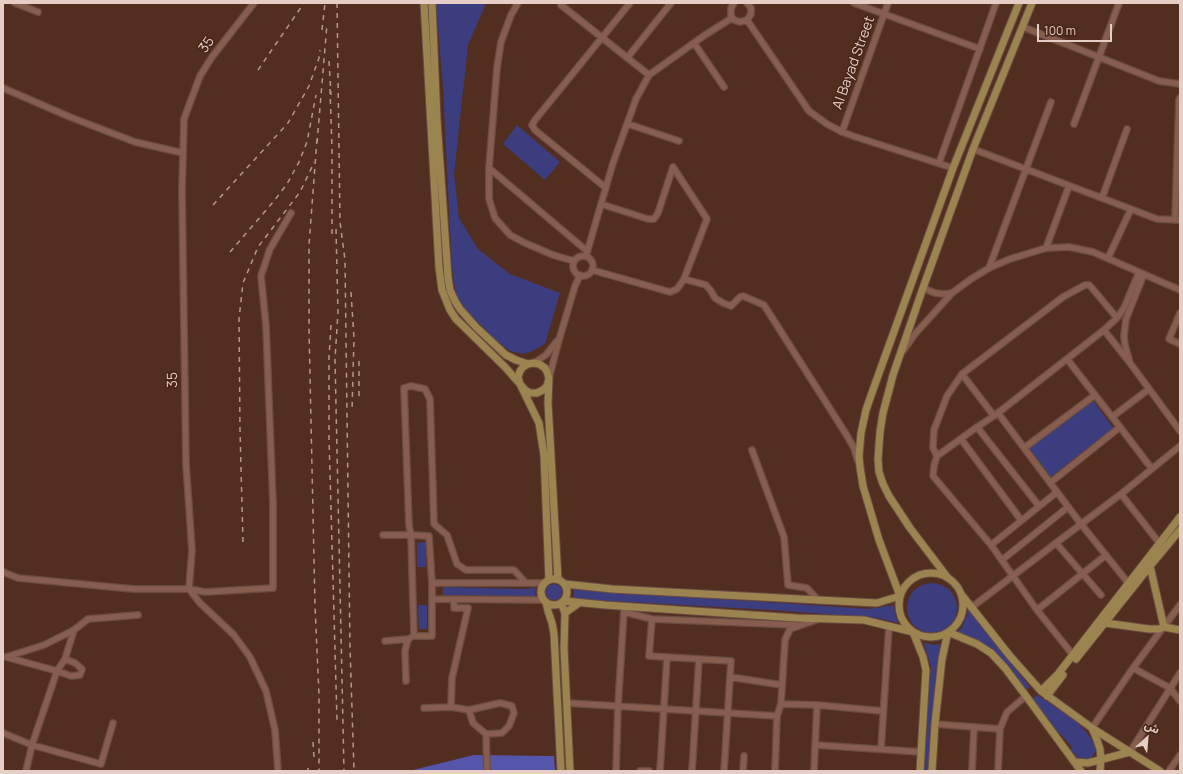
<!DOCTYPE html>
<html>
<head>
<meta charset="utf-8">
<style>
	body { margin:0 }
	#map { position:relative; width:1183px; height:774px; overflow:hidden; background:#522e21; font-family:Manrope,"Noto Sans Arabic",sans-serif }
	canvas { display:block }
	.frame { position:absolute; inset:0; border:4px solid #e6cec6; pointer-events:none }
	.north { position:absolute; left:1127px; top:718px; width:40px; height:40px; -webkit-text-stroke:3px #472417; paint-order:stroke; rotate:26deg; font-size:11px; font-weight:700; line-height:16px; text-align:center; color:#e6cec6 }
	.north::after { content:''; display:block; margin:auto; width:14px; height:18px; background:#e6cec6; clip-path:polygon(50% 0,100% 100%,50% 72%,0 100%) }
	.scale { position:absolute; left:1037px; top:24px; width:75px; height:18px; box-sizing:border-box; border:2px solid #e6cec6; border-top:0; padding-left:5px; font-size:12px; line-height:14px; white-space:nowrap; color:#e6cec6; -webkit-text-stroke:3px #472417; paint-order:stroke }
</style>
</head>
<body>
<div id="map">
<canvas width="1183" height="774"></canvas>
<div class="frame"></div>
<div class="north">ش</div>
<div class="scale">100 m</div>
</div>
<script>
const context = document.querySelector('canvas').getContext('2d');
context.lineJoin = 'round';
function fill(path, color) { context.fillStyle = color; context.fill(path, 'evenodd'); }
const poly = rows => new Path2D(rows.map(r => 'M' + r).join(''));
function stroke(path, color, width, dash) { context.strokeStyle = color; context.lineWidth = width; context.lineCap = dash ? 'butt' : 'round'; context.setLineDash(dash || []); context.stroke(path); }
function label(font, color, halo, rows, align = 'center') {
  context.font = font + ' Manrope,sans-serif'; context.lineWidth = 3; context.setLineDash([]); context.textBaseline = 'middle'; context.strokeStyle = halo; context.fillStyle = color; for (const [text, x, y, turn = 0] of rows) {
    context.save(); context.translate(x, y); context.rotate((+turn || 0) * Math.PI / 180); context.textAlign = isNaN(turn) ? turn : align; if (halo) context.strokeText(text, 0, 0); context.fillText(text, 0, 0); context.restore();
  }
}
const green = poly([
	[436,3,486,3,468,45,454,174,459,218,478,249,510,274,560,293,545,344,533,351,523,354,510,351,497,341,467,311,456,295,452,269,443,88],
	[517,125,560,162,545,180,503,144],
	[1093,400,1113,428,1051,477,1028,447],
	[426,542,426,567,417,567,417,543],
	'907 608a25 25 0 1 1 50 0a25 25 0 1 1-50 0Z',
	'546 592a8 8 0 1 1 16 0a8 8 0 1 1-16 0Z',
	[443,587,526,589,536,587,535,594,537,598,526,596,443,595],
	[574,589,869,609,894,605,895,613,898,623,877,618,773,610,574,599],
	[418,605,427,605,427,629,419,629],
	[968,609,1001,651,1030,687,1027,690,1003,660,982,642,957,632,961,629,967,616],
	[924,643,935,645,942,644,936,670,928,771,923,771,931,667],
	[1037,695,1063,712,1078,723,1087,733,1093,742,1095,746,1095,752,1091,758,1086,760,1078,758,1071,750,1072,747,1060,733,1057,734,1034,703,1034,698]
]);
const forest = poly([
	[474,755,554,756,555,771,409,771]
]);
const minor = poly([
	[15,3,38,12],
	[518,3,511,15,501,42,497,68,489,168,489,199,495,218,510,235,525,243,553,255,574,261],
	[734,3,731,8,731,16,734,20,740,22,747,20,751,14,751,8,747,3],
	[854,3,980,49],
	[561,5,649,75],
	[747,20,809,111,827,124,842,132,856,137,953,168],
	[1023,27,1159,81,1180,84],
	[694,43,724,87],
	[627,58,671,3],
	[3,88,70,117,135,142,183,153],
	[628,124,679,141],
	[1074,124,1119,3],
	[842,132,888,3],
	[973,149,1157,219,1180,220],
	[939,163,996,3],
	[489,168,587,251],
	[606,188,535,130,532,125,535,120,630,3],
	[1102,198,1127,129],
	[601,204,648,219,654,219,658,213,673,167],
	[1175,220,1179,100,1180,98],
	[1046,248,1069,186],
	'573 266a10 10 0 1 1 20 0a10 10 0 1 1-20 0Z',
	[586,256,613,163,636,99,649,75,705,35,732,18],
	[1108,258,1131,209],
	[989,268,1051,102],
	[592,270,670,292,677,289,684,279,707,219,673,167],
	[684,279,706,285,711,291,715,298,723,303,731,306,740,297,743,296,764,305,846,434,854,448,858,461],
	[923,288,935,293,944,294,952,293],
	[1180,313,1169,339,1180,344],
	[1104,330,1130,363,1180,431],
	[903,351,915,334,952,293,971,279,989,268,1010,259,1046,248,1069,247,1093,252,1180,290],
	[1067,359,1095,395],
	[1129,359,1125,345,1124,336,1126,319,1144,274],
	[534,363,546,355,557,341],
	[962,374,994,416],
	[549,378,559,340,575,286,580,275],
	[998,413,1081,524,1129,584],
	[1112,417,1149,389],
	[977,427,1039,506],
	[1120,427,1152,469],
	[961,439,1021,520],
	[1024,448,1095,395,1120,427,1050,483],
	[752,450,784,537,788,585,807,588,818,600],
	[937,456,933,448,934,430,947,396,962,374,1063,297,1085,285,1089,285,1092,288,1117,318],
	[1121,494,1160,544],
	[383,535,411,535,409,525,404,388,411,386,425,389,430,399,434,524,447,535,457,564,466,570,514,570,526,583],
	[411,535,429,536,432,583,432,636,414,636,411,535],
	[1056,543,1101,595],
	[991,545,1057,492],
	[1002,560,1068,507],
	[3,572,18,578,133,589,189,589,192,550,186,464,182,190,184,119,200,76,212,57,254,3],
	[432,583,545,583],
	[189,589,205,592,273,588,273,503,266,326,261,276,270,249,291,213],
	[189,589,200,603,234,635,250,657,266,691,275,730,278,771],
	[432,599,543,600],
	[972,607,1056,543,1121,494,1180,446],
	[1037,610,1106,555],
	[624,612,652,619,796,625],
	[652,619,649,656,731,661,724,771],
	[385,641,408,639,410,638],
	[1073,655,1037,610,991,545,933,476,934,466,937,456,977,427,994,416,1104,330,1117,318,1124,308,1139,272],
	[65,659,75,663,82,669,80,675,71,676,57,671,6,657,44,645,74,630],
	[1133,668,1170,688,1180,701],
	[730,677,782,685],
	[406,681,405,651,408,639],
	[567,703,777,716],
	[781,704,817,705,883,711],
	[451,707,452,678,468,608,454,608,454,599],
	[424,708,451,707,469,710,500,703,512,706,514,713,509,726,502,733,486,734,487,771],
	[469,710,473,723,486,734],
	[935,724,1000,729],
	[1092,728,1133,668,1180,605],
	[3,733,32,745,101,764,113,723],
	[816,745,921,752],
	[881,749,889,626],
	[1130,752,1180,673],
	[26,771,32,745,57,671,65,659,74,630,88,619,138,615],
	[616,771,618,706,624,610],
	[640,771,649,771],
	[660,771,667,657],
	[692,771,699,659],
	[743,771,744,756],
	[775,771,777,716,781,704,785,640,790,629,816,620],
	[814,771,817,705],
	[972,771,974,727],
	[998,771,1000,729,1007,712,1026,696],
	[1169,771,1180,755]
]);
const major = poly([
	[424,3,439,267,442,290,450,310,456,319,505,367,520,384,539,423,544,455,549,580],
	[432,3,437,120,448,277,450,290,455,301,460,309,476,327,506,355,516,360,528,364],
	[549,378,547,386,543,390,537,393,530,393,525,390,520,384,518,377,520,371,523,367,528,364,534,363,539,364,545,368,547,372,549,378,548,403,558,579],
	[1150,566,1164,627],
	'899 605a32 32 0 1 1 64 0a32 32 0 1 1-64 0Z',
	[948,578,910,528,889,496,883,484,879,472,878,459,880,432,883,413,893,375,923,288,973,149,1032,3],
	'541 592a13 13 0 1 1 26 0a13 13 0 1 1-26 0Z',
	[565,584,612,589,818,600,877,603,900,596,879,540,863,486,860,467,859,456,861,433,866,410,874,387,953,168,1019,3],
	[961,594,1010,656,1041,691,1092,728,1097,740,1100,749,1101,759,1100,771],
	[564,601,605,605,797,618,864,620,913,632,923,657,926,670,920,771],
	[546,602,548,611,552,623,554,634,561,771],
	[561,603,565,613,564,648,570,771],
	[565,613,579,603],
	[1105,623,1149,629,1159,629,1164,627,1180,630],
	[1076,659,1150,566,1180,530],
	[1041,691,1058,674,1180,517],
	[1047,696,1063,675],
	[1092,728,1160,771],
	[1075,762,1088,763,1130,752],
	[932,771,935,724,942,659,948,632,977,644,991,653,1005,668,1026,696,1081,771]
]);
const rail = poly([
	[337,3,340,222,345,260,350,647,354,771],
	[322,30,325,3],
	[329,61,331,95],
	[258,70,304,3],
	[330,89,332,148,332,235],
	[317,139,309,245,309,329,315,606,319,695,319,771],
	[317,143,327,24],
	[213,205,288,123,309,86,319,58,320,50],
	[336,229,338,312,335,359,344,771],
	[230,252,274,201,287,184,299,162,307,142,316,95],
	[351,292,354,338,352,410],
	[331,325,329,357,329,438,337,721],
	[359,361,359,397],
	[243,542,240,430,239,319,243,283,258,247,300,192,312,167,313,162],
	[313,742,314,757],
	[308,768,308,771]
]);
const streetNames = [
	["35",207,45,-54],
	["Al Bayad Street",854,63,-70],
	["35",173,380,-91]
];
fill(green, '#3c3d7e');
fill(forest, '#5555ac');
stroke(minor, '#6b4c41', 8);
stroke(major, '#6b4c41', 9);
stroke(minor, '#865d4f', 5.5);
stroke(major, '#9c8450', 7);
stroke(rail, '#b4988e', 1.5, [5, 5]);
label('14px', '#e6cec6', '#472417', streetNames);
</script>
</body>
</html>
